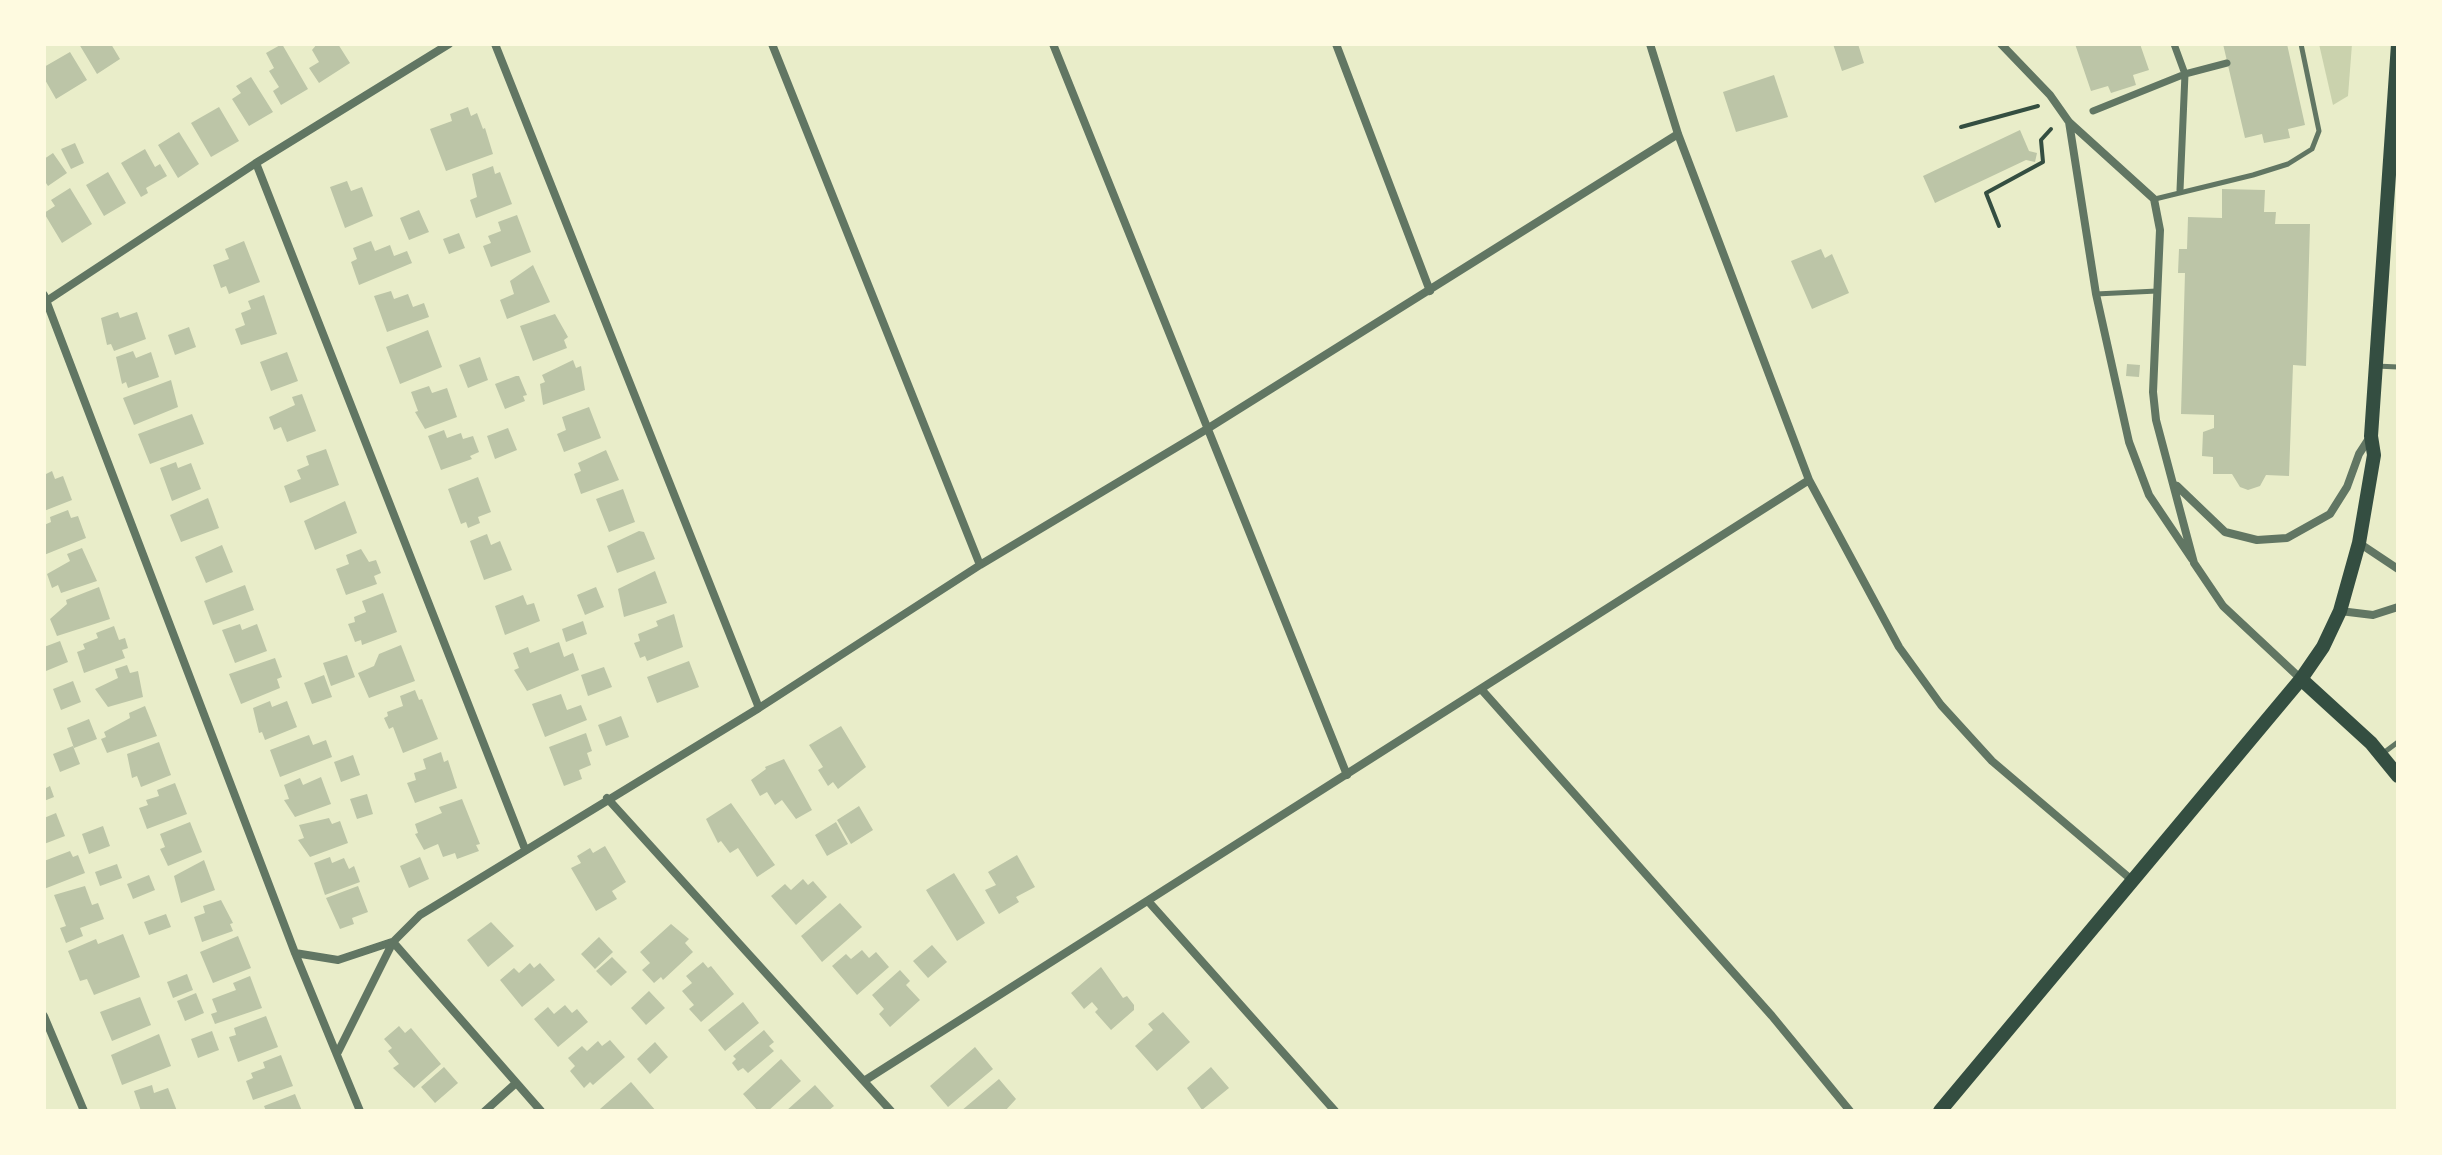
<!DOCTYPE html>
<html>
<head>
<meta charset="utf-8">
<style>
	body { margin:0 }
	#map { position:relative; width:2442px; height:1155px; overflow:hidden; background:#e9edc9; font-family:Figtree,sans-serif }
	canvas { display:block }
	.frame { position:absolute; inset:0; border:46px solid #fefae0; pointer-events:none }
</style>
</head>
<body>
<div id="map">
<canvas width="2442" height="1155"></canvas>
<div class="frame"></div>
</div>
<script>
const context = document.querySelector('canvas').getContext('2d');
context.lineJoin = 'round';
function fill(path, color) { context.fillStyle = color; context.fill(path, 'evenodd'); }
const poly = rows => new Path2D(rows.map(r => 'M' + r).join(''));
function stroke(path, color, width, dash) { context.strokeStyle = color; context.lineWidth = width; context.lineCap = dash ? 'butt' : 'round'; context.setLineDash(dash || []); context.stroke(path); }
const green = poly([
	[2319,44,2352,44,2348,96,2333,105]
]);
const building = poly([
	[79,44,111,44,120,59,97,74],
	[282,44,308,89,281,105,273,91,279,87,269,71,274,68,266,53],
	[317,44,338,44,350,63,319,83,309,68,319,62,312,50],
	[1833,44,1858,44,1864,63,1842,71],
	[2075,44,2140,44,2149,70,2133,75,2136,85,2111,93,2108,86,2091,91],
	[2223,44,2287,44,2305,125,2288,129,2290,138,2264,143,2262,134,2245,138],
	[70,52,87,80,56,99,44,78,44,67],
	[1774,75,1788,117,1736,132,1723,92],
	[251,77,273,112,249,126,232,99,241,93,236,86],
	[219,107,239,141,211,157,191,123],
	[468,107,471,116,477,113,483,129,485,128,493,154,446,171,430,129,452,121,450,114],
	[2020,130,2029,151,2037,153,2035,162,2026,160,1935,203,1923,176],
	[179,132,199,164,178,178,158,145],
	[75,143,84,163,71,169,61,149],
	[145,149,155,167,160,164,167,176,146,188,148,193,141,197,121,163],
	[53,153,67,173,48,186,44,180,44,159],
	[493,166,495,174,500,172,512,204,476,218,470,200,477,197,472,174],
	[108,172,126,203,104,216,86,185],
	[347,181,351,191,362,187,373,216,345,228,330,187],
	[70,188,92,224,62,243,44,213,55,206,51,200],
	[2222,189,2265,190,2264,212,2276,212,2275,224,2310,224,2306,366,2293,365,2289,476,2266,475,2260,486,2248,490,2240,487,2232,474,2213,474,2213,457,2202,456,2203,432,2214,428,2214,415,2181,414,2185,273,2178,273,2179,249,2187,249,2188,217,2222,218],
	[419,210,429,232,409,240,400,218],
	[517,215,531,252,491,267,483,246,491,243,488,236,501,231,498,222],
	[459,233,465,248,449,254,443,239],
	[244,241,260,282,229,294,226,286,221,288,213,265,229,259,225,249],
	[371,241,375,251,390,245,394,256,407,251,412,263,359,285,351,262,357,259,353,248],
	[1821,249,1825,258,1832,254,1849,293,1812,309,1791,261],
	[533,265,550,302,507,319,500,300,514,294,510,281],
	[391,291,394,299,408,294,413,307,424,303,429,317,387,332,374,296],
	[264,295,277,334,241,345,235,329,245,325,241,313,251,309,248,301],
	[118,312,120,318,137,312,146,339,114,351,111,344,107,345,101,318],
	[555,314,568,337,564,340,567,348,533,361,520,326],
	[189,327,196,347,175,355,168,335],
	[428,330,442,367,400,384,386,347],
	[133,351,136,358,151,352,159,377,128,388,126,382,122,384,116,357],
	[287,352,298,381,271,391,260,362],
	[480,357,488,380,468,388,459,365],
	[573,360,576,368,581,366,585,390,543,405,540,384,545,382,542,375],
	[2127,364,2140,365,2139,377,2126,376],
	[516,376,519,376,527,395,523,396,525,401,505,409,495,384],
	[171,380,178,407,134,425,123,398],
	[429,386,432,393,447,388,457,417,425,429,415,412,418,411,411,392],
	[302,394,316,431,287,442,281,427,274,430,269,417,295,405,292,397],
	[589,407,601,438,564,452,557,434,566,430,562,417],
	[192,414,204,444,150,464,138,434],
	[508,428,517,450,495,459,487,436],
	[444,430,447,438,461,433,463,439,473,436,479,452,470,456,472,459,441,470,428,436],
	[326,449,339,485,290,503,284,486,301,479,297,470,309,465,306,456],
	[606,450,619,480,581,494,574,474,581,471,578,463],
	[176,462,178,468,191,463,201,489,172,501,160,468],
	[52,471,55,479,63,476,72,500,44,511,44,475],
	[478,477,491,512,478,517,480,523,468,528,466,522,461,524,448,489],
	[623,489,635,522,609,532,596,499],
	[208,498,219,528,181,542,170,515],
	[345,501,357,533,315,550,304,521],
	[68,510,71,518,78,516,86,538,44,555,44,525,51,522,50,517],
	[639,531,644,532,655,559,617,573,607,546],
	[487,534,491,545,500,541,512,570,484,580,470,541],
	[222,545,233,572,206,583,195,557],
	[82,548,97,581,61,593,58,585,52,588,47,574,70,561,67,554],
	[361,549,369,562,376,560,381,573,374,576,377,584,346,595,336,569,349,564,346,555],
	[655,571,667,603,624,617,618,589],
	[245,585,254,610,213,625,204,601],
	[99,587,110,619,57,636,50,619,67,604,66,600],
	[596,587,604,607,585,615,577,595],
	[383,593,397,632,362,645,361,640,355,642,348,624,355,622,354,617,366,612,362,601],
	[523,595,527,605,534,603,540,621,505,635,495,606],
	[674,614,683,647,647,661,645,656,640,658,634,643,640,641,638,634,658,626,656,621],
	[583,621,587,634,566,642,562,629],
	[240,624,242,630,257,624,267,651,235,663,222,630],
	[114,626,119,640,125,638,128,648,122,650,125,658,84,673,77,652,85,649,83,644,98,638,96,633],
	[60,641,68,662,46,671,44,647],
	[559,642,564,657,573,653,579,670,527,691,514,670,519,668,513,653,528,647,530,653],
	[401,645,415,681,369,698,358,673,374,666,379,654],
	[347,655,355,677,331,686,323,663],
	[275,658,282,677,277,679,280,688,241,704,229,674],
	[689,661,699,687,657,703,647,677],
	[127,665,130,673,138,671,143,697,108,707,95,689,118,678,115,669],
	[604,667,612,687,588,696,581,675],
	[324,675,332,697,312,704,304,683],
	[73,681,81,702,61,710,53,689],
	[415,690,419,700,422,699,438,739,403,753,393,727,389,729,384,718,388,716,387,712,403,706,400,696],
	[561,694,567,710,581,705,587,720,545,737,532,704],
	[270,701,272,707,287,701,297,727,265,740,262,732,259,733,253,708],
	[145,706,157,736,107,753,101,739,106,737,104,732,130,718,129,713],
	[621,716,629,737,606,746,598,725],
	[89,719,97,739,74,748,67,728],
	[841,726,866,767,838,789,833,782,828,786,818,770,823,767,809,745],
	[586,733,592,751,587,753,591,765,579,770,582,779,564,786,549,747],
	[309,735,313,745,326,740,332,757,280,777,270,750],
	[159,742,171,775,141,787,137,776,132,778,127,754],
	[73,746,80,764,60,772,53,754],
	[441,752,444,762,448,760,457,788,415,803,407,783,416,780,414,773,426,769,423,759],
	[353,755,360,775,341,782,334,762],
	[784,759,812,810,796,819,782,800,775,805,767,792,760,796,751,780,766,769,765,767],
	[321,777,331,804,295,817,284,800,289,799,284,785,300,778,303,785],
	[175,783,187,814,147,829,139,808,148,805,146,800,159,796,157,790],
	[50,786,54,797,44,801,44,789],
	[367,794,373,814,357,819,350,799],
	[462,799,480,844,476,845,479,851,457,859,455,853,443,857,438,844,424,850,415,834,418,833,415,824,442,813,439,807],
	[731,803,775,865,757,877,738,848,730,853,721,841,718,843,706,819],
	[859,806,873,830,851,844,837,820],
	[56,813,65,836,44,844,44,818],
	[329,818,332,824,340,821,348,843,310,857,298,840,304,838,299,825],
	[190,822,202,852,168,866,160,849,165,847,160,834],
	[836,822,848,844,827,856,815,835],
	[103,826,110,846,89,854,82,834],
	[605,846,626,882,612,891,617,899,596,911,571,868,581,863,577,856,590,848,593,853],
	[70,851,73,857,78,855,85,873,44,889,44,861],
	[1017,855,1035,887,1016,897,1019,902,999,914,985,890,996,885,988,872],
	[330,857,332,863,344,858,349,869,354,866,360,882,325,895,314,863],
	[420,857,429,879,409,888,400,866],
	[204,860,215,890,181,903,174,876],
	[117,864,122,878,100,886,95,872],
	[954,873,985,923,957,941,926,890],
	[149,875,155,890,133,899,127,884],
	[803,879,808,885,813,881,827,897,796,925,771,896,785,884,791,890],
	[85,886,92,905,98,903,104,919,80,928,83,936,66,943,60,928,66,926,54,895],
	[358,886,368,912,352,918,354,924,340,929,326,898],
	[221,900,233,923,230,924,233,931,202,942,194,917,205,913,203,906],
	[840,903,862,927,822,962,801,936],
	[166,914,171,927,149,935,144,922],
	[491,922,514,946,488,967,467,940],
	[671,924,689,939,685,943,693,952,663,980,661,977,654,983,642,970,650,963,640,952],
	[123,934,140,977,94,995,87,979,80,981,68,951,96,939,98,944],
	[238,936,251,968,213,983,200,952],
	[599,937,613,952,595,969,581,954],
	[932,945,947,962,928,978,913,961],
	[862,950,869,958,876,952,889,967,857,995,832,966,846,954,851,959],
	[612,957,627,972,611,986,596,971],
	[703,962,708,968,711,966,734,994,701,1022,689,1009,694,1005,682,991,692,983,686,976],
	[530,963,534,968,540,963,555,980,522,1007,500,980,514,968,519,973],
	[1101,967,1123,998,1127,996,1134,1005,1134,1010,1111,1030,1095,1012,1098,1009,1092,1002,1084,1009,1071,993],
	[900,970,910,981,906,985,920,1000,890,1027,879,1014,884,1009,872,995],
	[187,974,193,990,173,998,167,982],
	[250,976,262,1008,215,1024,211,1014,217,1012,212,999,236,990,233,983],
	[649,991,665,1008,646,1025,631,1008],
	[196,993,204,1013,185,1021,177,1001],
	[140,997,151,1025,112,1041,100,1012],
	[743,1002,759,1023,725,1051,708,1030],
	[565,1005,572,1013,577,1009,588,1022,558,1047,534,1019,548,1007,554,1014],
	[1163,1012,1190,1042,1157,1071,1135,1046,1153,1030,1148,1024],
	[266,1016,278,1047,238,1062,229,1037,236,1035,234,1028],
	[399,1026,405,1033,411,1028,441,1064,414,1088,393,1068,399,1064,388,1051,392,1048,384,1039],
	[764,1030,774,1042,769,1046,774,1051,748,1073,743,1068,738,1071,732,1063,736,1059,733,1056],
	[212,1031,219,1050,198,1058,191,1039],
	[159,1034,171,1066,122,1085,111,1055],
	[610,1040,625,1057,593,1085,590,1082,584,1088,570,1071,575,1066,568,1058,582,1046,587,1051,598,1041,602,1046],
	[655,1042,668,1057,650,1074,637,1059],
	[975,1047,993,1069,948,1107,930,1086],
	[281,1055,293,1086,253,1100,246,1081,253,1078,251,1073,265,1068,263,1062],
	[781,1059,801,1081,768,1111,758,1111,743,1094],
	[444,1067,458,1083,435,1103,421,1087],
	[1211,1067,1229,1088,1202,1110,1187,1088],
	[999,1079,1016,1099,1005,1111,961,1111],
	[631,1082,656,1111,602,1111,600,1109],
	[152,1085,154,1093,168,1088,177,1111,141,1111,134,1091],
	[815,1085,834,1106,828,1111,786,1111],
	[295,1094,302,1111,266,1111,264,1106]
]);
const path = poly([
	[1961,127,2038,106],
	[1999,226,1986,193,2043,162,2041,140,2051,129]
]);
const service = poly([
	[2155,199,2253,175,2288,164,2312,149,2319,131,2301,44],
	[2096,294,2157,291],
	[2376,366,2398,367],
	[2382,754,2398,742]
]);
const pedestrian = poly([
	[2174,44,2185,74,2180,190],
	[2093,111,2185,74,2227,63]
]);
const minor = poly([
	[495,44,759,708],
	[772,44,980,565],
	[1053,44,1347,775],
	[1336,44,1430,291],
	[1650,44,1678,134,1809,480,1899,647,1941,705,1992,761,2133,881],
	[2001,44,2050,95,2069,122,2154,199,2160,230,2153,392,2156,420,2194,563,2223,606,2301,679],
	[2069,122,2096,294,2129,442,2149,495,2192,559],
	[256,163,525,849],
	[44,295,295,953,360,1111],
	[45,302,256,163,449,44],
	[2177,486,2225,532,2257,540,2287,538,2330,514,2347,487,2359,454,2370,437],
	[2359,543,2398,569],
	[2340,611,2373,615,2398,607],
	[1481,689,1772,1016,1850,1111],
	[607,798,891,1111],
	[1148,901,1335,1111],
	[393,942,541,1111],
	[295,953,338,960,392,942],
	[44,1016,84,1111],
	[338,1052,393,942,420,915,759,708,980,565,1207,429,1678,134],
	[864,1081,1809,480],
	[485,1111,516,1083]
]);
const secondary = poly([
	[2301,679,2371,743,2398,776]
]);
const primary = poly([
	[1940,1111,2301,679,2323,647,2340,611,2359,543,2374,455,2371,436,2398,44]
]);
fill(green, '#cad2ad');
fill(building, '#bcc5a7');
stroke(path, '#344e41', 4);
stroke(service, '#617663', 5);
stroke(pedestrian, '#617663', 7);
stroke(minor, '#617663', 8);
stroke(secondary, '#344e41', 14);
stroke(primary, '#344e41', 14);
</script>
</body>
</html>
